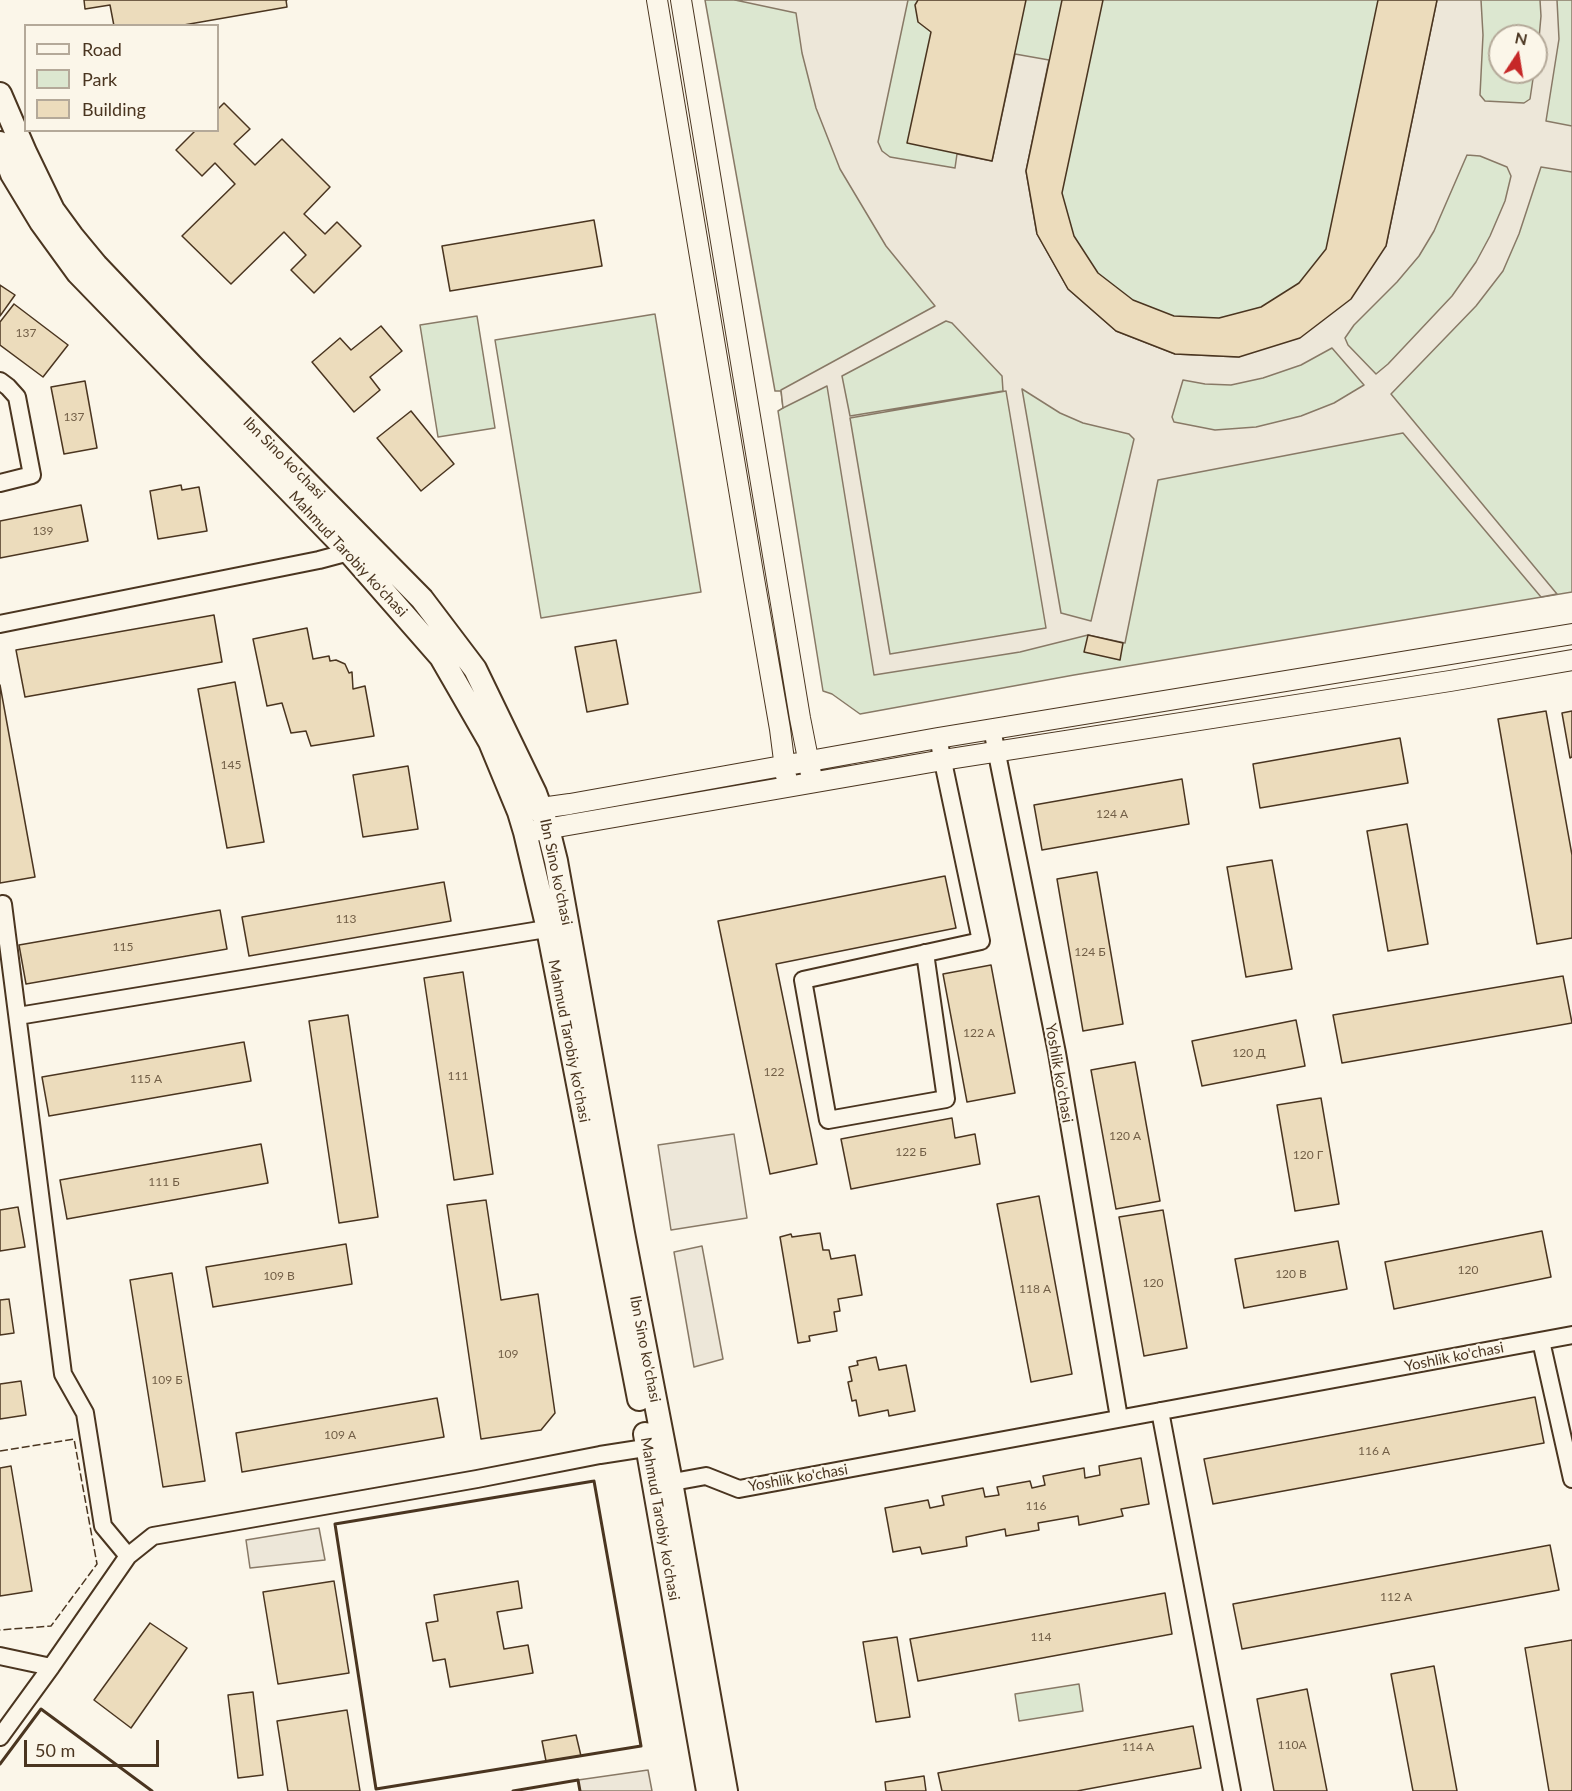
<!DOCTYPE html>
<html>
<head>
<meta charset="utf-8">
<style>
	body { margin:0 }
	#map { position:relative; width:1572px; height:1791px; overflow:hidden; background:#fbf6e9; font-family:Lato,sans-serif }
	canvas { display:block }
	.legend { position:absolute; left:24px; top:24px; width:195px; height:108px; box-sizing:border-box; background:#fbf6e9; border:2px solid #b4a999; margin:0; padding:8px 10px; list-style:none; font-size:18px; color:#4a3520 }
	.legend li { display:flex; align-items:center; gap:12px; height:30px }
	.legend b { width:30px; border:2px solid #b4a999 }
	.north { position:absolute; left:1488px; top:24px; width:60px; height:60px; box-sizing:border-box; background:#fbf6e9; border:2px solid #b4a999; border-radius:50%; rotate:12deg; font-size:16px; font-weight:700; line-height:24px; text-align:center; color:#4a3520 }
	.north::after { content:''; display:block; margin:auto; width:21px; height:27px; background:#c62828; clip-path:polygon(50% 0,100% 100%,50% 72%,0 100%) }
	.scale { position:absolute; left:24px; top:1740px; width:135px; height:27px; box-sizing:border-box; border:3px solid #4a3520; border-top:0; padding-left:8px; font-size:18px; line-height:21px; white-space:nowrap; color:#4a3520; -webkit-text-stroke:4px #fbf6e9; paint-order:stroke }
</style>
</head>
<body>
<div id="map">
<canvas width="1572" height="1791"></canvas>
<ul class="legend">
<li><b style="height:8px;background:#fbf6e9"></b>Road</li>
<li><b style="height:16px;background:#dce7d0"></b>Park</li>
<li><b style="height:16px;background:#ecdcbc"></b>Building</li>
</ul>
<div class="north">N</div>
<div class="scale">50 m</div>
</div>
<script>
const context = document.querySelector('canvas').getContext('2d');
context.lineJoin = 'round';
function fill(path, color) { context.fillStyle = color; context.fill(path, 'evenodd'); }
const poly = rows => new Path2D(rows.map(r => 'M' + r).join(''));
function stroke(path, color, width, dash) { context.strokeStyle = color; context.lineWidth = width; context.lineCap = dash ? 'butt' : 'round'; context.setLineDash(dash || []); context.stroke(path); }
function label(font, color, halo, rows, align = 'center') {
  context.font = font + ' Lato,sans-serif'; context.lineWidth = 4.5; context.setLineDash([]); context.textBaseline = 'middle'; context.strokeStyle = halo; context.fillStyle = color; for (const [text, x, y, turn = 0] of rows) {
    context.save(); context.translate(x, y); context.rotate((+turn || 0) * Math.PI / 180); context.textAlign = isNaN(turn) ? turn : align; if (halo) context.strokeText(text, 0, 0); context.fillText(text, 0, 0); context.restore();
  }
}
const green = poly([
	[705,0,1572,0,1572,592,1074,675,860,714,832,694,823,691,778,411,783,408,781,391,775,391,705,0],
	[1500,36,1536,36,1536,72,1500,72,1500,36],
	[655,314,701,592,541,618,495,340,655,314],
	[477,316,495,428,438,437,420,325,477,316],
	[1079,1684,1083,1711,1019,1721,1015,1694,1079,1684]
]);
const parking = poly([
	[735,0,908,0,878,142,882,151,890,157,955,168,957,154,992,161,1015,54,1049,60,1026,171,1037,234,1068,289,1116,331,1175,354,1239,357,1386,246,1437,0,1481,0,1483,35,1480,95,1485,101,1524,103,1530,99,1534,72,1536,72,1541,16,1540,0,1557,0,1559,39,1546,121,1572,126,1572,172,1541,167,1519,234,1503,271,1476,306,1391,394,1557,594,1541,597,1403,433,1158,480,1125,643,1088,635,1020,652,874,675,827,386,783,408,781,390,935,306,886,246,840,169,816,108,802,53,796,13,735,0],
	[1467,155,1480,156,1507,167,1511,176,1505,201,1490,236,1476,262,1452,296,1388,364,1376,374,1348,345,1345,338,1354,325,1397,282,1419,256,1434,231,1467,155],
	[946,321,952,323,1002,376,1003,391,850,416,842,376,946,321],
	[1332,348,1364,385,1334,403,1301,416,1256,427,1215,430,1174,422,1172,417,1183,380,1205,384,1231,385,1263,378,1301,365,1332,348],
	[1022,389,1060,413,1083,423,1129,434,1134,439,1091,621,1061,613,1022,389],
	[1006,391,1046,628,890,654,850,418,1006,391],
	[734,1134,747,1218,671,1230,658,1145,734,1134],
	[702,1246,723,1359,694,1367,674,1252,702,1246],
	[319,1528,325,1560,250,1568,246,1540,319,1528],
	[648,1770,652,1791,580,1791,578,1780,648,1770]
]);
const building = poly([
	[84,0,287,0,286,0,287,7,178,26,114,26,110,5,85,9,84,0],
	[918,0,1026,0,992,161,907,143,931,32,918,22,915,5,918,0],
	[1062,0,1103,0,1062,193,1074,236,1098,273,1133,300,1174,316,1219,318,1261,307,1299,283,1326,249,1378,0,1437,0,1386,246,1351,299,1300,338,1239,357,1175,354,1116,331,1068,289,1037,234,1026,171,1062,0],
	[224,103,250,129,234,144,255,165,282,139,330,187,304,214,325,234,337,222,361,246,314,293,291,270,306,255,284,232,231,284,182,236,235,184,215,163,202,176,176,150,196,130,218,130,218,109,224,103],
	[594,220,602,266,450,291,442,246,594,220],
	[0,285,15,295,0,316,0,285],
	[14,304,68,345,43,377,0,345,0,322,14,304],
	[381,326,402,351,370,377,380,390,354,412,312,362,340,338,351,350,381,326],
	[85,381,97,448,64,454,51,387,85,381],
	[411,411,454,464,421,491,377,438,411,411],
	[181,485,182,490,199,487,207,531,158,539,150,491,181,485],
	[81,505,88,541,0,558,0,521,81,505],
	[214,615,222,662,25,697,16,650,214,615],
	[307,628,313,659,329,656,330,661,336,660,345,664,349,673,352,672,353,689,365,686,374,736,311,746,306,731,291,733,282,703,267,706,253,639,307,628],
	[1088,635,1123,643,1120,660,1084,652,1088,635],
	[616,640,628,704,587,712,575,647,616,640],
	[235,682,264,842,227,848,198,689,235,682],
	[0,685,35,877,0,883,0,685],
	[1546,711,1572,855,1572,938,1537,944,1498,719,1546,711],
	[1572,711,1572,757,1570,758,1562,713,1572,711],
	[1400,738,1408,783,1260,808,1253,764,1400,738],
	[408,766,418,829,363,837,353,775,408,766],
	[1182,779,1189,824,1042,850,1034,805,1182,779],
	[1407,824,1428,944,1388,951,1367,831,1407,824],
	[1272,860,1292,969,1246,977,1227,867,1272,860],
	[1097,872,1123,1024,1083,1031,1057,879,1097,872],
	[945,876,956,928,776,964,817,1164,770,1174,718,921,945,876],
	[444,882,451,921,249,956,242,917,444,882],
	[220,910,227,949,26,984,19,945,220,910],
	[991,965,1015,1093,967,1102,943,974,991,965],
	[463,972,493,1174,454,1180,424,978,463,972],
	[1563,976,1572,1023,1342,1063,1333,1015,1563,976],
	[348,1015,378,1217,339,1223,309,1021,348,1015],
	[1296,1020,1305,1066,1202,1086,1192,1041,1296,1020],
	[244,1042,251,1081,49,1116,42,1077,244,1042],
	[1135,1062,1160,1201,1116,1209,1091,1070,1135,1062],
	[1321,1098,1339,1204,1295,1211,1277,1105,1321,1098],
	[952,1118,955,1138,975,1134,980,1164,851,1189,841,1139,952,1118],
	[261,1144,268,1183,67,1219,60,1180,261,1144],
	[1039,1196,1072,1374,1031,1382,997,1204,1039,1196],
	[486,1200,501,1300,538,1294,555,1413,541,1430,481,1439,447,1205,486,1200],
	[18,1207,25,1247,0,1251,0,1210,18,1207],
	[1163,1210,1187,1348,1144,1356,1119,1217,1163,1210],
	[1542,1231,1551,1277,1394,1309,1385,1262,1542,1231],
	[820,1233,823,1250,829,1250,831,1259,855,1255,862,1295,838,1299,840,1311,834,1312,837,1331,809,1336,810,1341,798,1343,780,1237,791,1234,792,1237,820,1233],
	[1338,1241,1347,1289,1244,1308,1235,1259,1338,1241],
	[346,1244,352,1284,213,1307,206,1267,346,1244],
	[172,1273,205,1481,163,1487,130,1280,172,1273],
	[9,1299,14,1333,0,1335,0,1300,9,1299],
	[876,1357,879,1370,906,1365,915,1411,889,1416,888,1410,859,1416,856,1400,852,1401,848,1382,852,1381,849,1367,858,1365,857,1361,876,1357],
	[21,1381,26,1415,0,1419,0,1384,21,1381],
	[1535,1397,1544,1443,1213,1504,1204,1459,1535,1397],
	[437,1398,444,1437,242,1472,236,1433,437,1398],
	[1141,1458,1149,1504,1121,1509,1123,1516,1079,1525,1078,1516,1038,1523,1039,1530,1006,1536,1005,1529,966,1537,967,1546,922,1554,920,1547,893,1552,885,1508,928,1500,930,1508,944,1505,942,1496,983,1488,985,1497,999,1495,997,1487,1030,1481,1032,1488,1045,1485,1043,1476,1084,1468,1085,1478,1100,1475,1099,1466,1141,1458],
	[11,1466,32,1591,0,1596,0,1468,11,1466],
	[1550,1545,1559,1590,1242,1649,1233,1604,1550,1545],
	[334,1581,349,1673,278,1684,263,1592,334,1581],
	[518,1581,522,1608,497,1612,504,1649,528,1645,533,1673,450,1687,445,1659,433,1661,426,1623,438,1621,434,1595,518,1581],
	[1165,1593,1172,1634,918,1681,910,1639,1165,1593],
	[150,1623,187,1648,131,1728,94,1700,150,1623],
	[897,1637,910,1717,876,1722,863,1642,897,1637],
	[1572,1640,1572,1791,1549,1791,1525,1648,1572,1640],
	[1434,1666,1457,1791,1413,1791,1391,1674,1434,1666],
	[1307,1689,1327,1791,1274,1791,1257,1699,1307,1689],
	[253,1692,263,1775,238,1778,228,1695,253,1692],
	[347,1710,360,1791,288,1791,277,1721,347,1710],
	[1193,1726,1201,1768,1077,1791,942,1791,938,1773,1193,1726],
	[576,1735,581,1756,546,1761,542,1741,576,1735],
	[924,1776,926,1791,886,1791,885,1782,924,1776]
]);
const minor = poly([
	[0,381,8,387,17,397,32,475,0,483],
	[0,624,319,560,349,552,356,546],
	[992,729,1057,1053,1119,1418],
	[3,904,63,1374,85,1413,103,1526,128,1556],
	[925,953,946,1099,828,1120,803,980,981,941,938,738],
	[18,1016,558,927],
	[1541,1341,1572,1479],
	[1160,1411,1232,1791],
	[662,1484,706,1476,739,1489,1572,1335],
	[0,1656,51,1667],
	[0,1737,51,1667,128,1556,153,1536,477,1479,600,1455,658,1446]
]);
const tertiary = poly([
	[657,0,754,579,780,729,786,776],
	[681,0,800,718,811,774],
	[527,810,570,804,938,738,1572,634],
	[534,831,943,760,1450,681,1572,660]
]);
const secondary = poly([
	[0,94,25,152,53,210,72,236,96,265,193,367,422,599,475,669,535,793,548,829,556,861,623,1233,671,1482,726,1791],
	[0,143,12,174,41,222,78,273,349,552,441,657,490,742,519,812,525,832,548,929,639,1399],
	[645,1434,708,1791]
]);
const fence = poly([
	[0,1451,74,1439,97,1564,51,1626,0,1630]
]);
const wall = poly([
	[594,1481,641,1746,376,1789,335,1524,594,1481],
	[0,1764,41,1709,152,1791],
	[513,1791,578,1780,580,1791]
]);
const numberNames = [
	["137",26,333],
	["137",74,417],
	["139",43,531],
	["145",231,765],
	["124 А",1112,814],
	["113",346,919],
	["115",123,947],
	["124 Б",1090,952],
	["122 А",979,1033],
	["120 Д",1249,1053],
	["122",774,1072],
	["111",458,1076],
	["115 А",146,1079],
	["120 А",1125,1136],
	["122 Б",911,1152],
	["120 Г",1308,1155],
	["111 Б",164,1182],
	["120",1468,1270],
	["120 В",1291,1274],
	["109 В",279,1276],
	["120",1153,1283],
	["118 А",1035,1289],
	["109",508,1354],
	["109 Б",167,1380],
	["109 А",340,1435],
	["116 А",1374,1451],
	["116",1036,1506],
	["112 А",1396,1597],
	["114",1041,1637],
	["110A",1292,1745],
	["114 А",1138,1747]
];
const streetNames = [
	["Ibn Sino ko'chasi",284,458,45],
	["Mahmud Tarobiy ko'chasi",348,554,47],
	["Ibn Sino ko'chasi",556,872,78],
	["Mahmud Tarobiy ko'chasi",569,1041,79],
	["Yoshlik ko'chasi",1059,1073,80],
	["Ibn Sino ko'chasi",645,1349,79],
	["Yoshlik ko'chasi",1454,1357,-11],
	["Yoshlik ko'chasi",798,1478,-10],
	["Mahmud Tarobiy ko'chasi",660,1519,80]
];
fill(green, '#dce7d0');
stroke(green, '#887966', 1.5);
fill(parking, '#ede7d9');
stroke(parking, '#887966', 1.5);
fill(building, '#ecdcbc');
stroke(building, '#4a3520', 1.5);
stroke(minor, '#4a3520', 20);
stroke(tertiary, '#4a3520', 22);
stroke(secondary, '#4a3520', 26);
stroke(minor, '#fbf6e9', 16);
stroke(tertiary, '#fbf6e9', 20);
stroke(secondary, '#fbf6e9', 22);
stroke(fence, '#4a3520', 1.5, [8, 3]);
stroke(wall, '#4a3520', 3);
label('12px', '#725f47', null, numberNames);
label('15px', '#4a3520', '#fbf6e9', streetNames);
</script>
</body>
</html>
